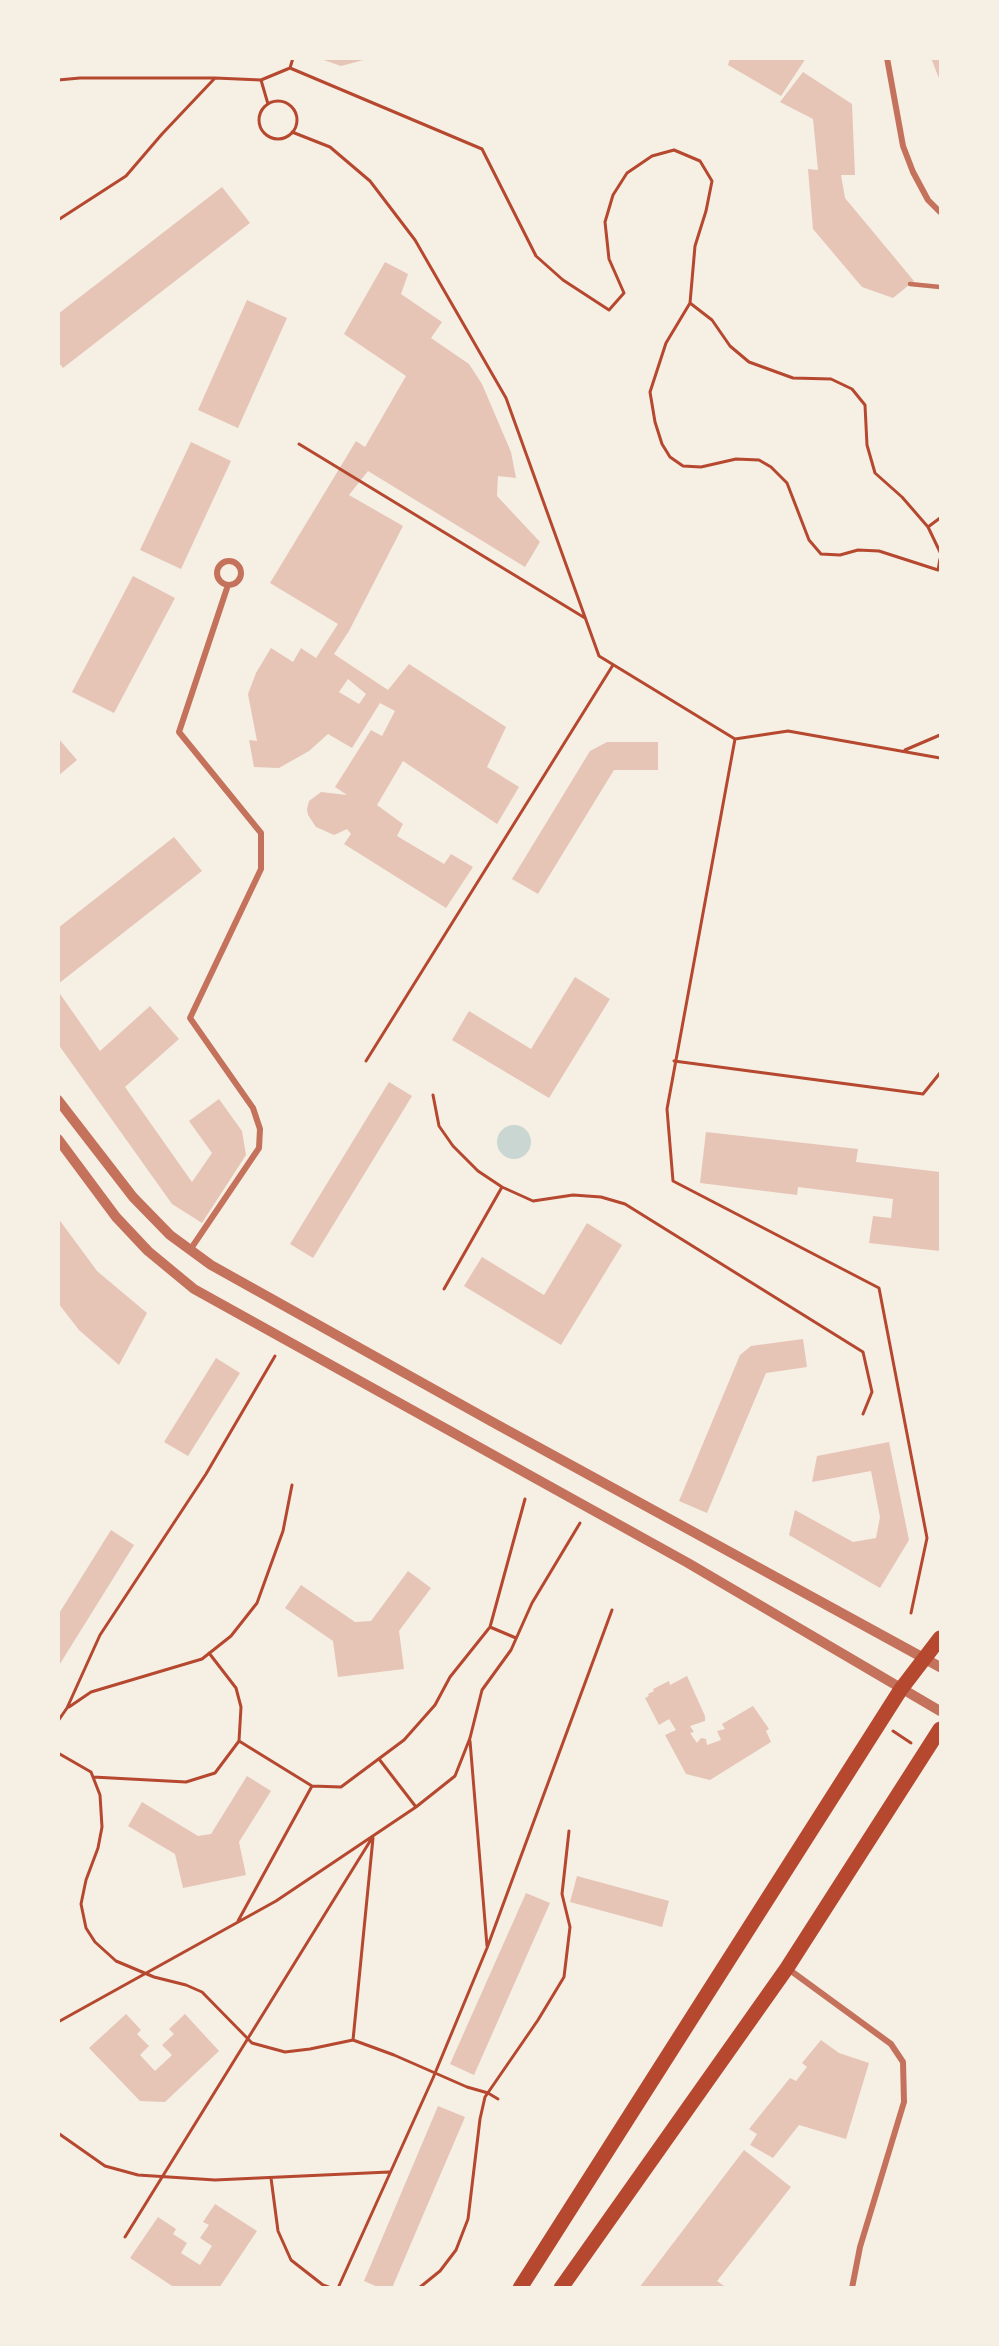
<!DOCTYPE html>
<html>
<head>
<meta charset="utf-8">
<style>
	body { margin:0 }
	#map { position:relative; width:999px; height:2346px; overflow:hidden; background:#f6efe4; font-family:Spectral,serif }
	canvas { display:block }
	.frame { position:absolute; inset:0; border:60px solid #f6efe4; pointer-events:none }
</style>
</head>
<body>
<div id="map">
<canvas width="999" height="2346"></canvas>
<div class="frame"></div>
</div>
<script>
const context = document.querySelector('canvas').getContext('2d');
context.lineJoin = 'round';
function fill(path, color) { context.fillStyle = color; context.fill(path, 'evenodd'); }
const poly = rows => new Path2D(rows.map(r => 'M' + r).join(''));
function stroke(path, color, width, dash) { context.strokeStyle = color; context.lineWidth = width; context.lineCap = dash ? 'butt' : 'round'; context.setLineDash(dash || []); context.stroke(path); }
const water = poly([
	'497 1142a17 17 0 1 1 34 0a17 17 0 1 1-34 0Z'
]);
const building = poly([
	[371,58,341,66,321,59,321,58],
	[730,58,806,58,781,96,728,65],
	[931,58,940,58,940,81],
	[803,72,852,104,855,175,841,175,845,198,914,281,893,298,862,287,813,229,808,169,818,170,813,119,780,102],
	[222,187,250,223,63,368,58,362,58,314],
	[385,262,408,274,401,294,442,322,431,338,469,364,482,384,511,452,516,478,498,476,497,496,540,542,525,567,368,471,349,495,403,526,349,631,334,654,388,690,409,664,506,727,487,767,519,787,497,824,403,761,377,805,403,824,397,836,444,864,451,854,473,867,446,908,344,844,351,834,347,829,334,835,316,827,308,815,307,809,309,801,321,792,347,795,335,787,371,730,382,736,395,711,380,703,352,748,328,734,309,751,279,768,254,767,249,740,257,741,248,694,256,673,271,648,293,662,301,648,316,658,338,624,270,583,356,441,365,447,406,376,344,334],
	[348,679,366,694,359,704,339,692],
	[247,300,287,318,238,428,198,410],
	[191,442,231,461,181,569,140,550],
	[133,576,175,598,114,713,72,692],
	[58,738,77,760,58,776],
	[607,742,658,742,658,770,614,770,538,894,512,879,590,751],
	[174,837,202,871,58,984,58,928],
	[575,977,610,999,549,1098,452,1040,469,1011,531,1049],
	[58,991,100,1051,150,1006,179,1039,125,1087,192,1182,212,1153,189,1121,219,1099,242,1131,246,1155,202,1223,172,1204,58,1044],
	[389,1082,412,1096,313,1258,290,1244],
	[706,1132,858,1149,856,1162,940,1172,940,1251,869,1243,873,1216,891,1218,893,1199,798,1187,797,1195,700,1183],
	[58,1218,97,1271,147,1313,119,1365,79,1330,58,1303],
	[587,1223,622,1245,561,1345,464,1286,482,1257,544,1295],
	[803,1339,807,1367,766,1373,707,1513,679,1501,740,1355,751,1346],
	[216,1358,240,1373,188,1456,164,1442],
	[889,1442,909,1540,880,1588,789,1535,795,1510,853,1542,876,1538,880,1517,871,1471,812,1482,817,1456],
	[111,1530,134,1545,58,1667,58,1615],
	[408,1571,431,1588,399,1631,404,1669,338,1677,333,1641,285,1608,301,1585,355,1622,371,1621],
	[687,1676,705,1716,705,1721,690,1726,694,1732,690,1733,697,1743,701,1738,706,1739,707,1745,721,1740,717,1731,725,1729,722,1724,753,1706,769,1729,766,1731,771,1742,710,1780,686,1774,665,1735,676,1730,669,1719,659,1725,645,1698,649,1696,648,1694,654,1691,653,1689,669,1681,670,1685],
	[247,1776,271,1791,239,1842,246,1875,183,1888,175,1854,128,1826,142,1802,198,1836,211,1834],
	[577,1876,669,1901,662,1927,570,1902],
	[526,1893,550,1903,474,2075,450,2064],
	[126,2014,141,2030,137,2034,149,2046,140,2055,155,2071,172,2055,162,2045,174,2034,169,2029,185,2014,219,2051,165,2102,140,2101,89,2048],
	[821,2040,839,2053,869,2063,846,2139,799,2125,773,2158,750,2145,757,2134,749,2129,790,2078,796,2081,807,2067,802,2063],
	[438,2106,465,2117,392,2288,380,2288,364,2281],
	[744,2150,791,2187,717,2281,727,2288,639,2288],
	[215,2204,257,2231,219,2288,175,2288,130,2258,158,2217,176,2229,173,2234,187,2243,181,2253,200,2265,212,2246,200,2238,209,2225,203,2222]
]);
const path = poly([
	[290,68,293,58],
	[58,80,80,78,215,78],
	[261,80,268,104],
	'259 120a19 19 0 1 1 38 0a19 19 0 1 1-38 0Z',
	[292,132,330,147,370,181,415,240,506,398,599,656,735,739,667,1109,673,1181,879,1288,927,1538,911,1613],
	[58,220,126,176,162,134,215,78,261,80,290,68,482,149,536,256,563,280,609,310,624,293,609,259,605,222,613,195,627,173,652,156,674,150,700,161,712,181,706,211,695,246,690,303,666,343,650,392,655,422,662,444,670,457,683,466,701,467,736,459,759,460,771,467,787,483,809,540,821,554,840,555,858,550,879,551,938,570,940,559],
	[690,303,712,320,730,346,749,362,793,378,831,379,852,389,865,405,867,445,875,473,902,497,928,527,940,552],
	[299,444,585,618],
	[928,527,940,518],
	[735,739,788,731,940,758],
	[905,750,940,735],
	[366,1061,613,665],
	[674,1061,923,1094,940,1073],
	[433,1095,439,1126,453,1146,478,1171,502,1187,533,1201,573,1195,601,1197,625,1204,863,1352,872,1392,863,1414],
	[444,1289,502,1187],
	[490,1627,516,1638],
	[69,1707,91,1692,202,1659,231,1636,257,1603,283,1531,292,1485],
	[58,1721,67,1708,100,1635,206,1474,275,1356],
	[893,1731,911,1743],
	[239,1741,312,1786,341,1787,404,1740,435,1705,450,1677,490,1627,525,1499],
	[470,1741,487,1946],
	[58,1753,91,1772,100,1795,102,1827,98,1848,86,1880,81,1904,86,1928,95,1942,116,1961,154,1977,186,1985,202,1992,252,2043,285,2052,310,2049,353,2040,394,2055,467,2087,488,2093,498,2099],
	[379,1759,416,1807],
	[93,1777,186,1782,215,1773,239,1741,241,1707,236,1688,209,1653],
	[238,1921,312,1786],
	[58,2022,276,1901,416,1807,455,1776,470,1738,482,1690,511,1650,532,1603,580,1523],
	[353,2040,373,1838],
	[58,2133,105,2166,138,2175,215,2180,389,2172],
	[271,2178,278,2231,291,2260,323,2285,331,2288],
	[125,2237,372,1838],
	[338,2288,433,2078,487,1948,612,1610],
	[419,2288,440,2271,456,2250,468,2219,480,2119,485,2097,538,2020,564,1977,570,1927,562,1894,569,1831]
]);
const service = poly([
	[910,284,940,287]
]);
const minor = poly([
	[887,58,903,146,913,172,928,200,940,212],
	'217 573a12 12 0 1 1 24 0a12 12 0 1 1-24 0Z',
	[190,1250,259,1148,260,1129,253,1108,190,1018,261,869,261,833,179,732,228,585],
	[787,1968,891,2044,903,2062,904,2102,860,2247,852,2288]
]);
const tertiary = poly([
	[58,1100,133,1197,170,1235,211,1265,496,1424,940,1667],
	[58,1139,116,1217,148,1251,194,1289,688,1563,940,1711]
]);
const primary = poly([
	[520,2288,901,1689,940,1638],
	[561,2288,787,1968,940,1729]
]);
fill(water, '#c9d6d2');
fill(building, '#e6c5b7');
stroke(path, '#b5482f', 3);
stroke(service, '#c5725c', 4.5);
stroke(minor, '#c5725c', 6);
stroke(tertiary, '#c5725c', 10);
stroke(primary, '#b5482f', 15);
</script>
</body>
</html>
